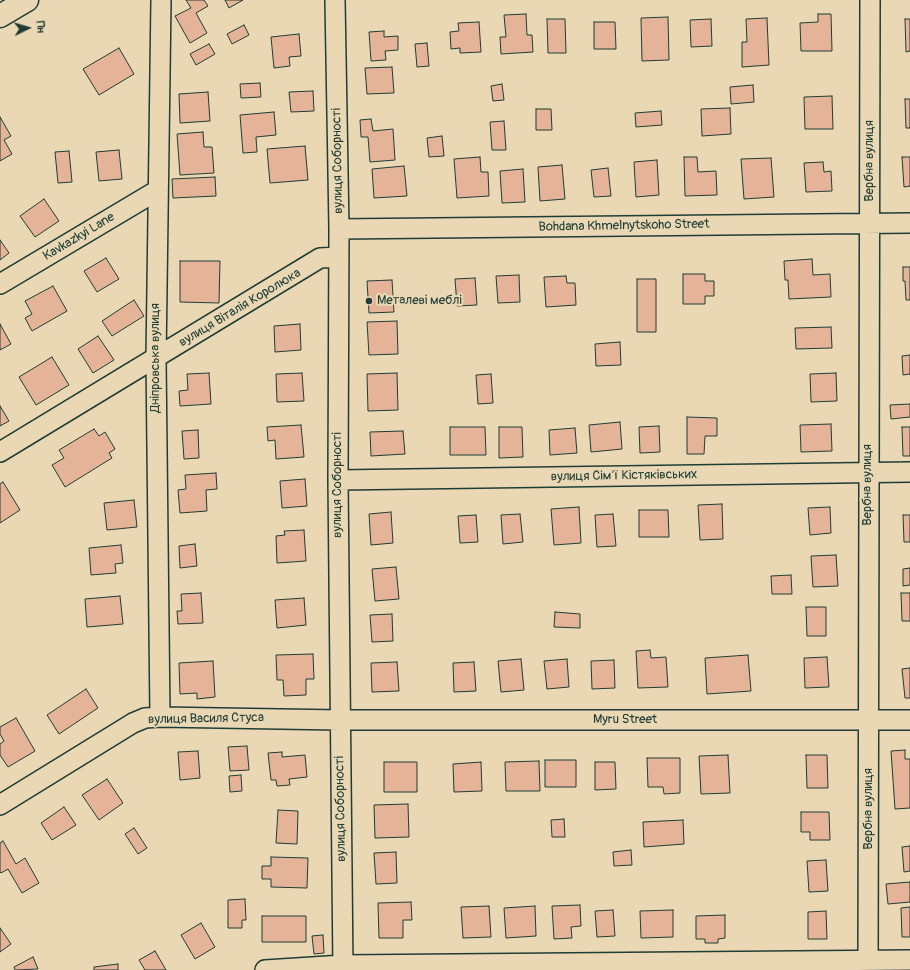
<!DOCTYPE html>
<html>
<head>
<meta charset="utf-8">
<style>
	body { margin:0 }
	#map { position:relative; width:910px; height:970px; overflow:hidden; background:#ead8b5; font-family:Pangolin,sans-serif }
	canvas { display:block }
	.north { position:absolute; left:8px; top:8px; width:40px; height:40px; -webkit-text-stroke:3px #ead8b5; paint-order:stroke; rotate:85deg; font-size:11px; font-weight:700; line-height:16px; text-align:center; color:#1f3d34 }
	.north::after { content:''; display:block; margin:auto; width:14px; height:18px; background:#1f3d34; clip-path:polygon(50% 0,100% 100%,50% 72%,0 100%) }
</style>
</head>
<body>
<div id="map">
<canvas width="910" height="970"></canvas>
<div class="north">Пн</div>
</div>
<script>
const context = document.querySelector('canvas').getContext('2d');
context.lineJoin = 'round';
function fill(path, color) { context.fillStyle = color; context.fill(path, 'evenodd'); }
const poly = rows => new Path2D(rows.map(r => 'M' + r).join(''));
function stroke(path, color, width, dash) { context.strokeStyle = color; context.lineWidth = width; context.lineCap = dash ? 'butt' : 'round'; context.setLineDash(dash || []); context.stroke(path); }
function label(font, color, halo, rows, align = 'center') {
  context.font = font + ' Pangolin,sans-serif'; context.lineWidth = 4; context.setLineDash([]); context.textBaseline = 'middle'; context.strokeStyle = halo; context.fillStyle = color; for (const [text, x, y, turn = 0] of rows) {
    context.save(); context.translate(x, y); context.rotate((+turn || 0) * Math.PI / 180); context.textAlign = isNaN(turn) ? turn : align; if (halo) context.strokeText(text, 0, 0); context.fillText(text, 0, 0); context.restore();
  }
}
const building = poly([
	[186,0,204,0,208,6,196,13,207,33,190,43,175,16,191,8,186,0],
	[225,0,243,0,229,8,225,0],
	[526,14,527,35,532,35,533,52,501,54,500,37,506,37,504,15,526,14],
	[818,14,831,14,832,51,801,51,800,23,818,22,818,14],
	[668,17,669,60,642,61,641,18,668,17],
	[767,18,769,65,742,67,742,42,747,42,746,19,767,18],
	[547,19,565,19,566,53,548,53,547,19],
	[711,19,712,46,691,47,690,20,711,19],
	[905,19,910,19,910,51,906,52,905,19],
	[479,22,481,52,460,53,460,48,451,49,450,32,459,31,458,23,479,22],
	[594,22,615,22,616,49,594,49,594,22],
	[244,25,249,35,232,44,227,34,244,25],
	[384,31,384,37,398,36,398,50,385,51,386,60,371,61,369,32,384,31],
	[299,34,301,56,289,57,290,66,274,68,271,37,299,34],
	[427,43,429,66,417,67,415,44,427,43],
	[209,44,215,54,196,65,190,54,209,44],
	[119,48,134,74,99,95,83,69,119,48],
	[392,67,394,93,367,94,365,68,392,67],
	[260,83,261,97,241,98,240,84,260,83],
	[502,84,504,100,493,101,491,86,502,84],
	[753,85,754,102,731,104,730,87,753,85],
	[313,91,314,111,291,112,289,92,313,91],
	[208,92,210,121,180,123,179,94,208,92],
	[832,96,833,129,805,129,804,97,832,96],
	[905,99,910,99,910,128,906,128,905,99],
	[730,108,731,134,702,136,701,109,730,108],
	[536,109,551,109,552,130,536,130,536,109],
	[661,111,662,125,636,127,635,113,661,111],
	[274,112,276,135,256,137,257,152,243,153,240,115,274,112],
	[0,117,11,136,4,140,12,154,0,161,0,117],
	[371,119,373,131,393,129,395,160,370,162,368,137,361,137,360,120,371,119],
	[504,121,506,150,492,150,490,122,504,121],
	[203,132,204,147,212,147,214,173,180,175,177,134,203,132],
	[442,136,444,156,429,157,427,138,442,136],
	[305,146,308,180,270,183,267,149,305,146],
	[119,150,122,179,99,181,96,152,119,150],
	[69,151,72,182,58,183,55,152,69,151],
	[480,157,481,172,488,172,489,196,457,198,454,159,480,157],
	[684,157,697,157,698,172,716,171,717,195,685,196,684,157],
	[902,157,910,157,910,186,904,187,902,157],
	[771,158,774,197,744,199,741,159,771,158],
	[657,160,659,195,636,197,634,162,657,160],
	[823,162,824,172,831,171,832,191,806,192,804,163,823,162],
	[562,165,565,199,540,201,538,167,562,165],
	[404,166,407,196,374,198,372,169,404,166],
	[608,168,611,196,594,197,591,170,608,168],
	[523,169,525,202,502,203,500,171,523,169],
	[215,177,216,196,173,198,172,179,215,177],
	[44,199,59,221,35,237,20,216,44,199],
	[0,240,9,253,0,260,0,240],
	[106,258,119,279,97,292,84,271,106,258],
	[812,259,813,275,830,274,831,297,789,299,788,280,785,280,784,261,812,259],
	[180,261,220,261,219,303,180,302,180,261],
	[903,267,910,267,910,300,906,300,905,281,903,281,903,267],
	[683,274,705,274,705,281,714,281,714,296,705,296,705,304,683,304,683,274],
	[519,275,520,302,498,303,496,276,519,275],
	[566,276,567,283,575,283,576,305,546,307,544,277,566,276],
	[475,278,477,305,457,306,455,279,475,278],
	[637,279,656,279,656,332,637,332,637,279],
	[392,280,394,312,369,313,367,281,392,280],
	[53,286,67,311,32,331,25,318,32,314,25,301,53,286],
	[134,300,144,316,112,336,102,321,134,300],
	[397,321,398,354,369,355,367,322,397,321],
	[0,324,11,344,0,350,0,324],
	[300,324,301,350,275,352,274,326,300,324],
	[831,327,832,348,796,349,795,328,831,327],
	[98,336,114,360,93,373,78,349,98,336],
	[620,342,621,365,596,366,595,344,620,342],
	[910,355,910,374,903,375,902,356,910,355],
	[52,357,69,385,36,405,19,377,52,357],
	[209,373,211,404,180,406,179,391,188,390,187,374,209,373],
	[302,373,304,401,277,402,276,374,302,373],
	[397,373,398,410,368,411,367,374,397,373],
	[836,373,837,401,811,402,810,374,836,373],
	[491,374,493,403,478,404,476,375,491,374],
	[910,404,910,417,891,419,890,405,910,404],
	[0,406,9,421,0,426,0,406],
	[687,417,717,418,717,436,705,436,704,454,687,454,687,417],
	[620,422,622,449,591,452,589,425,620,422],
	[831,424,832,451,801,452,800,425,831,424],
	[301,425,304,457,276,459,275,440,268,441,267,427,301,425],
	[659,426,660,452,640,453,639,427,659,426],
	[450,427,485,427,486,455,450,455,450,427],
	[499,427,522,427,523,457,499,458,499,427],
	[902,427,910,427,910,456,903,456,902,427],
	[575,428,577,453,550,455,549,430,575,428],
	[94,429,99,436,105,432,115,449,109,453,112,458,65,487,52,465,64,458,59,450,94,429],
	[198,430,199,458,184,459,182,431,198,430],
	[403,431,405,454,371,456,370,432,403,431],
	[216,473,217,489,206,490,207,511,180,513,178,490,186,489,185,475,216,473],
	[305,479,307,506,282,508,280,481,305,479],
	[3,482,20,510,0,523,0,484,3,482],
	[134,500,137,527,107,530,104,503,134,500],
	[722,504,723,539,700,540,698,505,722,504],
	[579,507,581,543,554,545,551,509,579,507],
	[830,507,831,533,810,535,808,508,830,507],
	[639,510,668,510,669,537,639,537,639,510],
	[391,512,393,543,371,545,369,514,391,512],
	[520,514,523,542,503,544,501,515,520,514],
	[613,514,616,546,597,547,595,515,613,514],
	[476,515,478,542,460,543,458,516,476,515],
	[903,515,910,515,910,542,904,542,903,515],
	[304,530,306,561,277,563,276,536,285,535,284,531,304,530],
	[195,544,197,566,180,568,179,546,195,544],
	[121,545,123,563,115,564,116,573,91,575,89,548,121,545],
	[836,555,838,586,813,587,811,556,836,555],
	[396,567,399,599,375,601,372,569,396,567],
	[910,568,910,585,903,586,903,569,910,568],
	[791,575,792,594,772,594,771,576,791,575],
	[201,593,203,623,178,624,177,611,182,611,181,594,201,593],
	[901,593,910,593,910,621,902,621,901,593],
	[120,596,123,624,87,627,85,599,120,596],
	[304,598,306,625,277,628,275,600,304,598],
	[806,607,826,607,826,636,807,636,806,607],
	[555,612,580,614,580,628,554,627,555,612],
	[392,614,393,641,372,642,370,615,392,614],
	[650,650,651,658,666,657,668,687,638,688,636,651,650,650],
	[313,654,314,679,306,679,306,695,284,696,283,680,277,680,276,655,313,654],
	[748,655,751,691,707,694,705,658,748,655],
	[827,657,829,687,805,688,804,658,827,657],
	[521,659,524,690,501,692,498,661,521,659],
	[567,659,569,687,547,689,544,661,567,659],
	[614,660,615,688,592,689,591,661,614,660],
	[213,661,215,697,197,699,197,693,180,694,179,663,213,661],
	[397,662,399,691,372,692,371,663,397,662],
	[474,662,476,691,454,692,453,663,474,662],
	[910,668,910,698,905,698,902,669,910,668],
	[86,689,98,708,59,734,47,715,86,689],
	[16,718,35,751,8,767,0,755,0,744,4,741,0,734,0,727,16,718],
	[247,746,249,770,230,771,228,747,247,746],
	[905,750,905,759,910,759,910,808,895,809,891,751,905,750],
	[198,751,200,778,180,780,178,752,198,751],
	[282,752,282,757,305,755,307,777,289,779,290,785,277,786,276,780,271,780,268,753,282,752],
	[728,755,730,793,701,794,699,756,728,755],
	[806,755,827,755,828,788,807,788,806,755],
	[647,758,680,758,680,793,664,794,663,787,648,787,647,758],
	[545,760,576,760,576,787,545,787,545,760],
	[539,761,540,791,506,791,505,762,539,761],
	[384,762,417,762,417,792,384,792,384,762],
	[481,762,482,791,454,792,453,764,481,762],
	[595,762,615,762,616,789,595,790,595,762],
	[241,775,242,791,230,792,229,776,241,775],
	[107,779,123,803,99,820,82,795,107,779],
	[408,804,409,837,375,838,374,805,408,804],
	[64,807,76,825,52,840,41,823,64,807],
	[278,810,298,811,297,844,276,843,278,810],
	[801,812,829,812,830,840,810,840,810,832,801,832,801,812],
	[564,819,565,837,552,837,551,820,564,819],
	[683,820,684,844,644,847,643,822,683,820],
	[134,828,147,848,138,854,125,834,134,828],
	[3,841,16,864,25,858,39,883,22,893,8,869,1,873,0,872,0,843,3,841],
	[910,846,910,871,904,872,902,847,910,846],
	[631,850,632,865,614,866,613,852,631,850],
	[396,852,397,883,376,884,374,853,396,852],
	[271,857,308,858,307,888,271,887,271,879,262,879,262,866,271,866,271,857],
	[826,860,828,891,809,892,807,861,826,860],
	[910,882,910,902,888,904,886,884,910,882],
	[245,899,246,920,242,920,242,928,228,928,228,900,245,899],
	[411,902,412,920,403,920,403,938,379,938,378,903,411,902],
	[580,905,581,926,571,927,572,938,554,939,552,906,580,905],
	[489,906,491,937,463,938,461,907,489,906],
	[535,906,536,936,506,938,504,908,535,906],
	[910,907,910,937,902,937,901,908,910,907],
	[613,910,615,936,597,937,595,911,613,910],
	[673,910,673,937,641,938,640,911,673,910],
	[826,911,827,939,808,939,808,912,826,911],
	[725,915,725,938,718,939,718,943,705,943,705,939,696,939,696,916,725,915],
	[262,916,306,916,306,942,262,942,262,916],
	[201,923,215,947,195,959,181,935,201,923],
	[0,928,11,944,0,952,0,928],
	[323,935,324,953,314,954,312,936,323,935],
	[155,951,166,970,145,970,139,960,155,951],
	[33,957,38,969,15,970,14,967,33,957],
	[118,964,118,970,94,970,94,967,118,964]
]);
const street = poly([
	[335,0,339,229,338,480,343,970],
	[339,229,910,223],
	[0,284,158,190],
	[0,452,320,258,338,257],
	[338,480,910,472],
	[160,717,156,359,161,0],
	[0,805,133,723,145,718,160,717,340,720,910,720],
	[265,970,343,965,910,960],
	[868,970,870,0]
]);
const secondary = poly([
	[0,16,27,0]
]);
const markers = [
	[369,301,4,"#1f3d34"]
];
const streetNames = [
	["вулиця Соборності",338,161,-91],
	["Вербна вулиця",870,161,-90],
	["Bohdana Khmelnytskoho Street",624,226,-1],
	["Kavkazkyi Lane",79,237,-31],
	["вулиця Віталія Королюка",240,308,-31],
	["Дніпровська вулиця",156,358,-90],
	["вулиця Сімʼї Кістяківських",624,476,-1],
	["вулиця Соборності",338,485,-90],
	["Вербна вулиця",868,485,-90],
	["вулиця Василя Стуса",206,719,-1],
	["Myru Street",625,720],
	["вулиця Соборності",341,809,-91],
	["Вербна вулиця",869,809,-90]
];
const poiNames = [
	["Металеві меблі",377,301]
];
fill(building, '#e5b397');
stroke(building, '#1f3d34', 1);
stroke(street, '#1f3d34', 22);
stroke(secondary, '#1f3d34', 25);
stroke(street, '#ead8b5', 19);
stroke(secondary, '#ead8b5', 22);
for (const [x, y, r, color] of markers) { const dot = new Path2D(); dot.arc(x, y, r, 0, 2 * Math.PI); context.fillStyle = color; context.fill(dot); stroke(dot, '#ead8b5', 1.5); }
label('13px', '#1f3d34', '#ead8b5', streetNames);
label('13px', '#1f3d34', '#ead8b5', poiNames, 'left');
</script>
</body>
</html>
